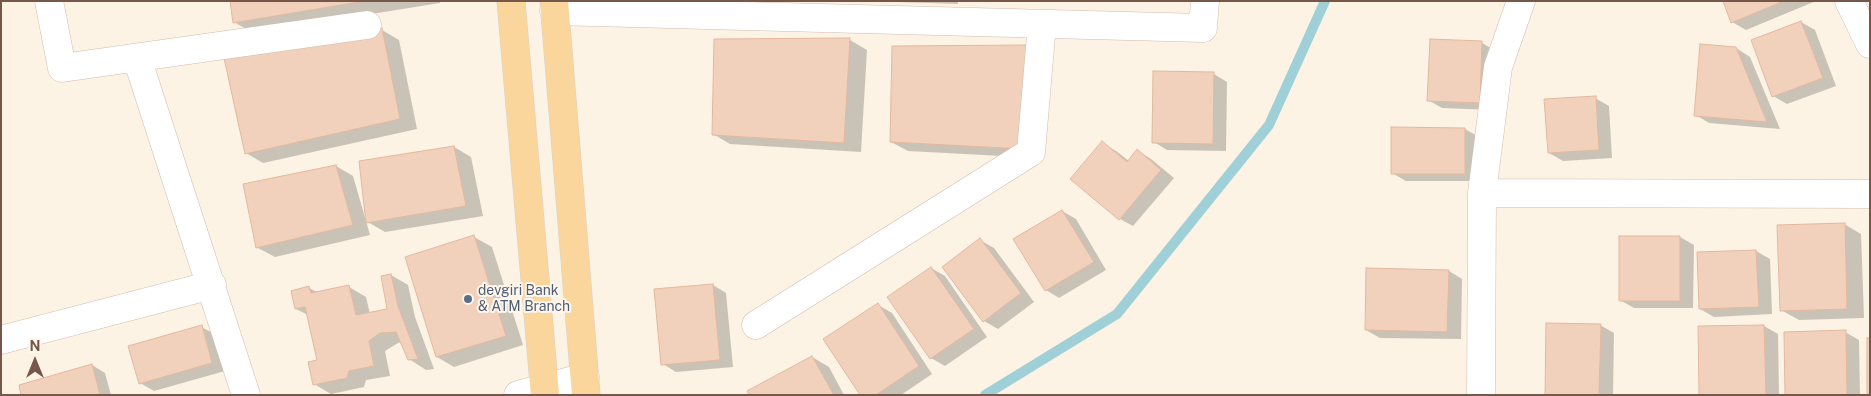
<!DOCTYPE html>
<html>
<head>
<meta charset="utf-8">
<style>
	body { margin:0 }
	#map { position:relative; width:1871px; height:396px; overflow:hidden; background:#fcf3e5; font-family:"Public Sans",sans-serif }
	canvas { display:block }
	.frame { position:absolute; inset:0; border:2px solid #75584a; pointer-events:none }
	.north { position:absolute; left:10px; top:336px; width:50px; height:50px; -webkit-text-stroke:4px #fff7eb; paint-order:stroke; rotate:0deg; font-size:14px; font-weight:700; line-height:20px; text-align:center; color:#75584a }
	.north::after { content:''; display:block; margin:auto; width:18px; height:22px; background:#75584a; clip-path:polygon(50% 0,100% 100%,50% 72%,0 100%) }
</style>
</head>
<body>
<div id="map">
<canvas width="1871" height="396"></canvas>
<div class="frame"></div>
<div class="north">N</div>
</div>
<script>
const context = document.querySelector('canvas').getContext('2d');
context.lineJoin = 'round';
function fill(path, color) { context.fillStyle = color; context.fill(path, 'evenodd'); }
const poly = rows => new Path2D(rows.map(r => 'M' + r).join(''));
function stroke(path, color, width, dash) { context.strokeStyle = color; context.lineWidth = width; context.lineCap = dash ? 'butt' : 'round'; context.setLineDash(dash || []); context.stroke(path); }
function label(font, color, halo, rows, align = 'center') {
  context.font = font + ' "Public Sans",sans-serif'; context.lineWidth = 4; context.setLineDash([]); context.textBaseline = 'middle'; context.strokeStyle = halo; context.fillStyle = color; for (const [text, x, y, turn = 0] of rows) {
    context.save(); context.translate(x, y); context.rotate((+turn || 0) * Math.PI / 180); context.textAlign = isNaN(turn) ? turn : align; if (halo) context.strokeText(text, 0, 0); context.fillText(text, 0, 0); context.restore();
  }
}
const shadow = poly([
	[231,1,440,1,440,3,253,33,234,22],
	[721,1,768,1,768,2],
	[866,1,958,1,958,4],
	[1724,1,1816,1,1746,30,1732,22],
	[1801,22,1815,30,1836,86,1787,104,1773,96],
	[382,30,399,40,417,129,263,163,246,153],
	[850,40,867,50,861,152,730,144,713,134],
	[1431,40,1482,43,1496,51,1493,110,1442,108,1428,100],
	[893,47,1039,158,908,151,891,142],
	[1736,48,1750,57,1780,129,1709,123,1696,115],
	[1214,74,1227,82,1226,151,1167,150,1154,142],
	[1595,98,1609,106,1612,158,1563,161,1549,153],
	[1465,129,1479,137,1478,181,1406,181,1392,173],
	[1102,143,1116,151,1129,161,1138,151,1151,159,1174,178,1133,226,1120,219],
	[454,147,471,157,483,216,385,232,366,221,370,235,275,257,258,248,336,166,353,176,366,221],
	[1062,211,1076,219,1106,270,1059,298,1046,290],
	[1844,224,1861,234,1864,318,1799,320,1781,310],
	[474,237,492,247,523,345,454,367,437,357],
	[1620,237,1680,237,1694,245,1693,308,1634,308,1620,300],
	[980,240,994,248,1034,302,998,329,984,321],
	[1756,251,1770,259,1772,314,1714,317,1700,309,1698,254],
	[931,268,945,276,987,337,945,366,931,358],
	[1449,271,1462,279,1461,339,1380,338,1366,330],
	[391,275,408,285,415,317,434,369,426,370,409,359,402,342,398,343,385,351,390,376,366,380,364,387,331,394,314,384,318,361,308,315,296,309,309,288,319,293,349,287,366,297,370,314,389,310],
	[713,285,726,293,733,367,676,372,663,364],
	[878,305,892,313,932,374,901,395,862,395],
	[1600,325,1614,333,1613,395,1546,395],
	[1764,326,1778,334,1779,395,1700,395],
	[201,327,215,334,225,371,154,391,140,383],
	[1845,332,1859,340,1860,395,1786,395],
	[812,357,829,367,844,395,750,395],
	[92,365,105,373,111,395,23,395]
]);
const stream = poly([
	[985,395,1117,314,1269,125,1325,1]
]);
const building = poly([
	[230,1,365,1,233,23,230,1],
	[1723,1,1784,1,1731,23,1723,1],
	[1801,21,1823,78,1772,97,1751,40,1801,21],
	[382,28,400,119,245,154,224,58,382,28],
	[850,38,844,143,712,135,714,39,850,38],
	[1430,39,1482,41,1480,103,1427,101,1430,39],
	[1700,44,1736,47,1767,122,1694,116,1700,44],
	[1028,45,1023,149,890,142,892,46,1028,45],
	[1153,71,1214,72,1213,144,1152,143,1153,71],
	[1596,96,1599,150,1548,153,1544,99,1596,96],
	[1391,127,1465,128,1465,174,1391,174,1391,127],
	[1102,141,1127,162,1137,149,1161,170,1119,220,1070,179,1102,141],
	[454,146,466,206,366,223,359,161,454,146],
	[336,165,353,225,256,248,243,184,336,165],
	[1062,210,1094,262,1045,291,1013,239,1062,210],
	[1845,223,1847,309,1780,311,1777,225,1845,223],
	[474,235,506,336,436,357,405,257,474,235],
	[1619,236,1680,236,1680,301,1619,301,1619,236],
	[980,238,1021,293,983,322,942,267,980,238],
	[1756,250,1759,307,1699,309,1697,252,1756,250],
	[931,267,974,329,930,359,887,297,931,267],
	[1366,268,1449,270,1447,332,1365,330,1366,268],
	[391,274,398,306,418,359,408,360,396,332,380,333,369,341,374,366,349,371,347,378,313,385,308,362,317,360,305,307,295,309,291,291,309,286,311,293,349,285,356,315,387,309,381,276,391,274],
	[713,284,720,360,661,365,654,289,713,284],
	[878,303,919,366,876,395,860,395,823,339,878,303],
	[1546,323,1601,324,1599,395,1545,395,1546,323],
	[202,325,212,363,139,384,128,346,202,325],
	[1764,325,1766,395,1699,395,1698,326,1764,325],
	[1846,330,1847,395,1785,395,1784,332,1846,330],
	[1867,338,1870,338,1870,395,1867,395,1867,338],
	[812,356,834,395,749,395,747,391,812,356],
	[92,364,100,395,21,395,19,385,92,364]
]);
const minor = poly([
	[49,1,62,68,367,25],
	[1849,1,1870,44],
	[554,11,1203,28,1205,1],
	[137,58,246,395],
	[1482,193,1870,194],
	[756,325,1031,152,1042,24],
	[1,340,212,285],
	[518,395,585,377],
	[1481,395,1482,193,1498,67,1521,1]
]);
const major = poly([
	[511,1,545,395],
	[554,1,586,395]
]);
const markers = [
	[468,299,5,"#5c6f8a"]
];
const serviceNames = [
	["devgiri Bank",478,291],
	["& ATM Branch",478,307]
];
fill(shadow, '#0003');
stroke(stream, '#9fd0d7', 10);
fill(building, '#f1d1bc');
stroke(building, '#e4b79d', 1);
stroke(minor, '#d0bcae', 29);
stroke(major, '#d8d0cc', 29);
stroke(minor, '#fff', 28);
stroke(major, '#fad69d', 28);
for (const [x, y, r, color] of markers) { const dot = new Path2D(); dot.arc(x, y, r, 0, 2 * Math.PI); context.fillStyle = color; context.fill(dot); stroke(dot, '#fff7eb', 2); }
label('14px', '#4e5e75', '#fff7eb', serviceNames, 'left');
</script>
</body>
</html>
